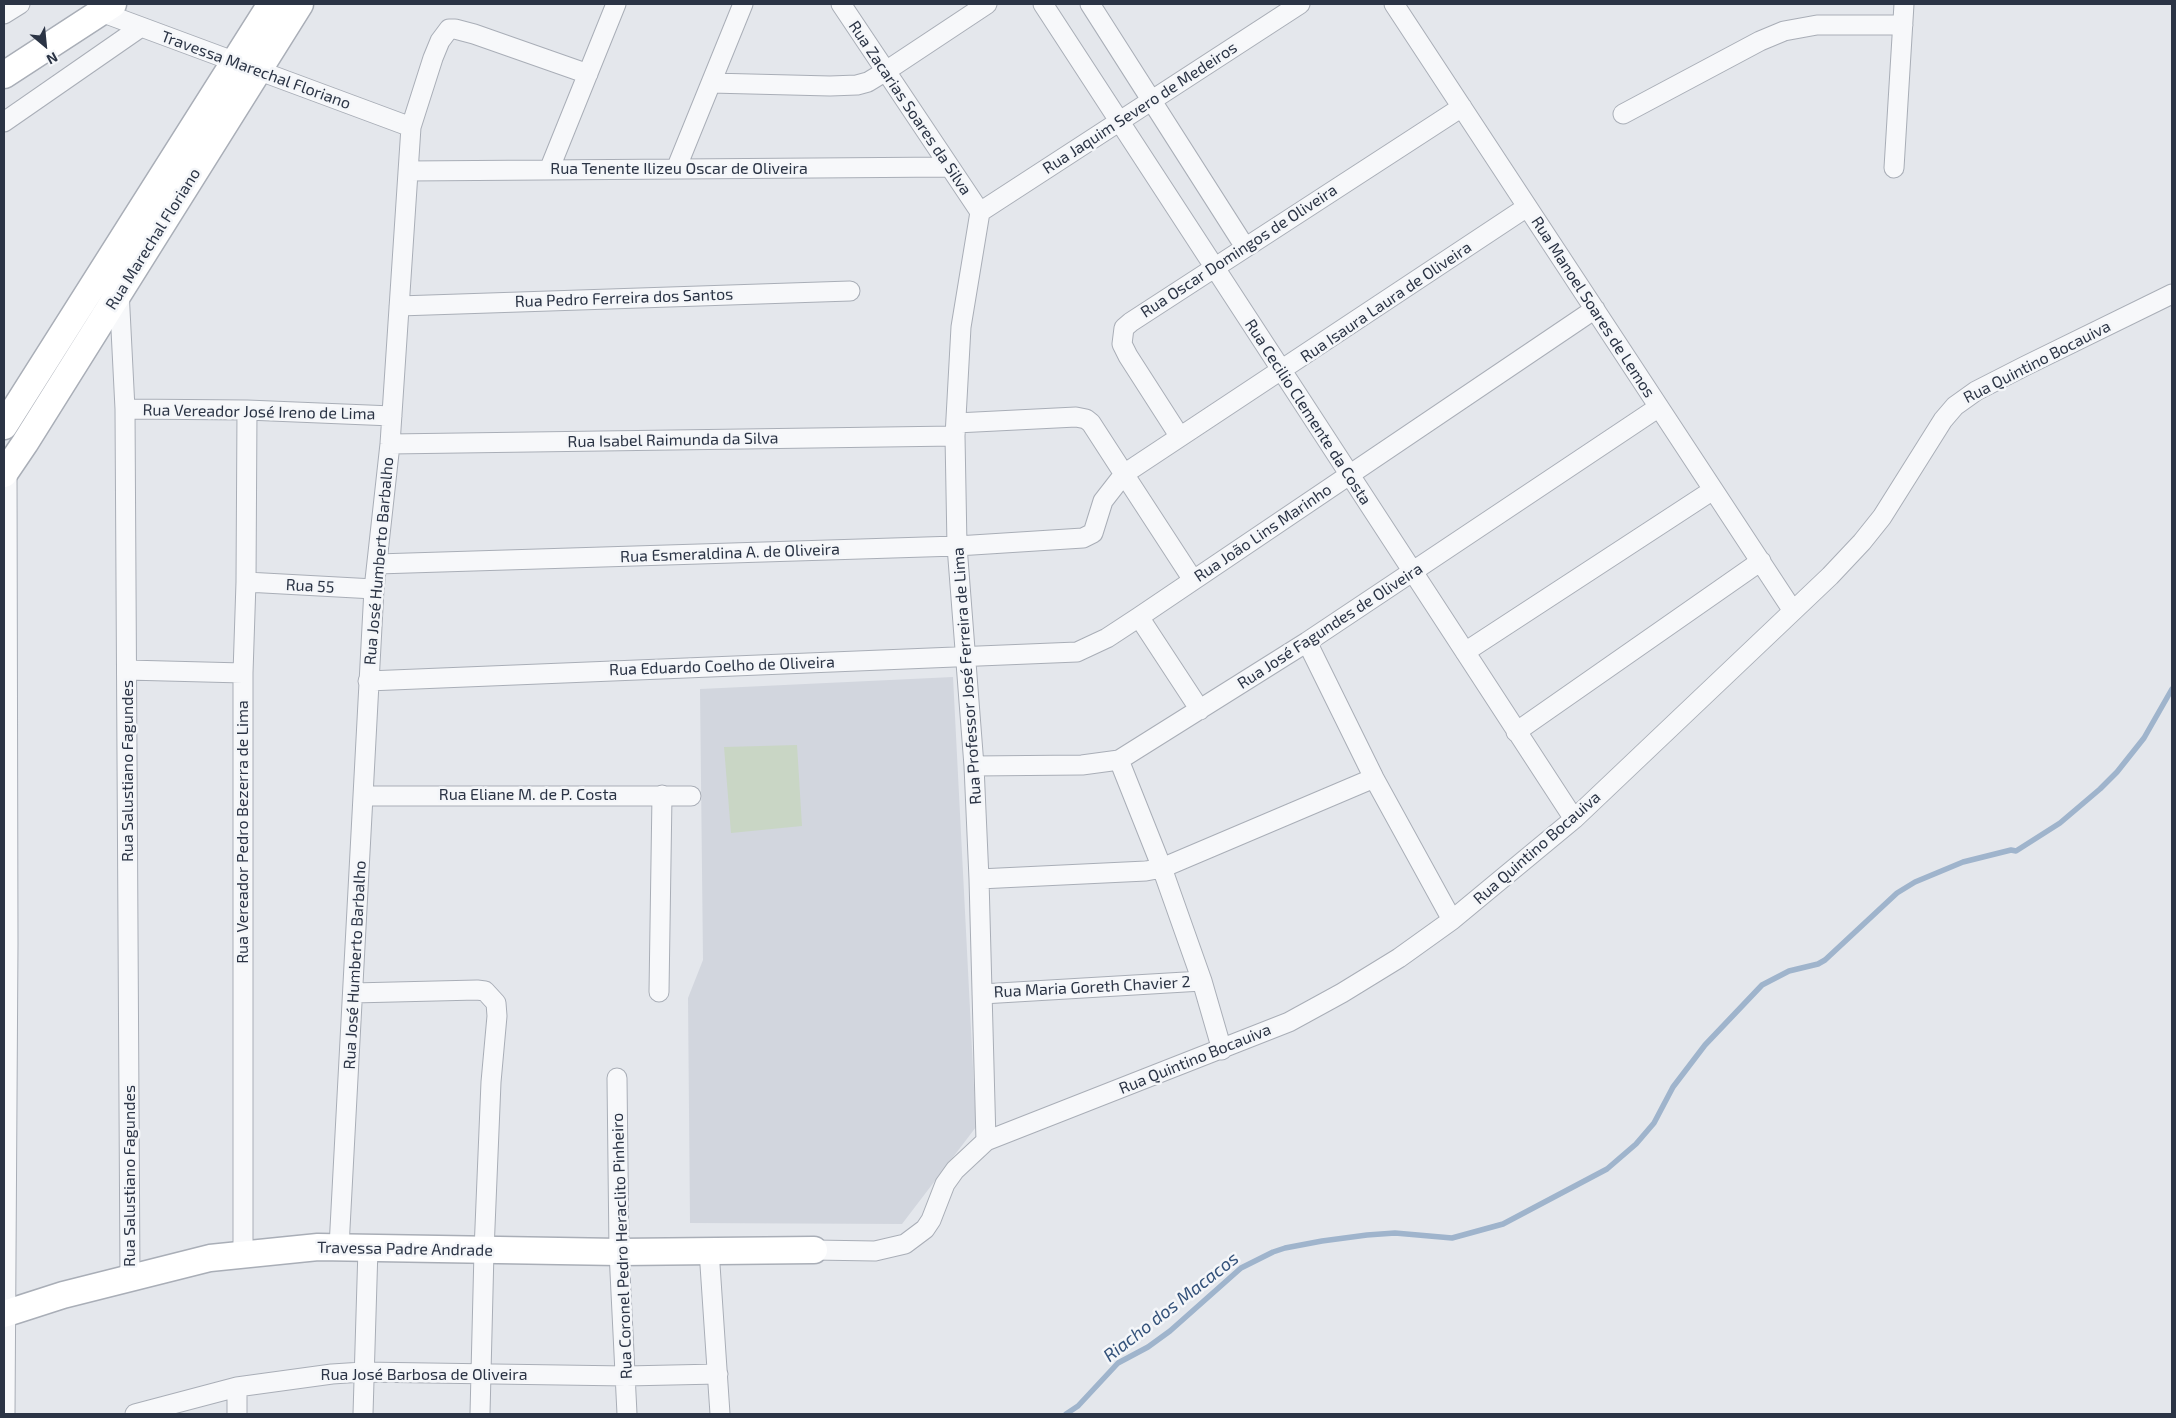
<!DOCTYPE html>
<html>
<head>
<meta charset="utf-8">
<style>
	body { margin:0 }
	#map { position:relative; width:2176px; height:1418px; overflow:hidden; background:#e4e7ec; font-family:"Exo 2",sans-serif }
	canvas { display:block }
	.frame { position:absolute; inset:0; border:5px solid #2b3445; pointer-events:none }
	.north { position:absolute; left:20px; top:20px; width:50px; height:50px; -webkit-text-stroke:4px #f4f6f9; paint-order:stroke; rotate:152deg; font-size:14px; font-weight:700; line-height:20px; text-align:center; color:#2b3445 }
	.north::after { content:''; display:block; margin:auto; width:18px; height:22px; background:#2b3445; clip-path:polygon(50% 0,100% 100%,50% 72%,0 100%) }
</style>
</head>
<body>
<div id="map">
<canvas width="2176" height="1418"></canvas>
<div class="frame"></div>
<div class="north">N</div>
</div>
<script>
const context = document.querySelector('canvas').getContext('2d');
context.lineJoin = 'round';
function fill(path, color) { context.fillStyle = color; context.fill(path, 'evenodd'); }
const poly = rows => new Path2D(rows.map(r => 'M' + r).join(''));
function stroke(path, color, width, dash) { context.strokeStyle = color; context.lineWidth = width; context.lineCap = dash ? 'butt' : 'round'; context.setLineDash(dash || []); context.stroke(path); }
function label(font, color, halo, rows, align = 'center') {
  context.font = font + ' "Exo 2",sans-serif'; context.lineWidth = 5; context.setLineDash([]); context.textBaseline = 'middle'; context.strokeStyle = halo; context.fillStyle = color; for (const [text, x, y, turn = 0] of rows) {
    context.save(); context.translate(x, y); context.rotate((+turn || 0) * Math.PI / 180); context.textAlign = isNaN(turn) ? turn : align; if (halo) context.strokeText(text, 0, 0); context.fillText(text, 0, 0); context.restore();
  }
}
const built = poly([
	[953,677,976,1127,902,1224,690,1223,688,998,703,960,700,689]
]);
const green = poly([
	[797,745,802,826,731,833,724,747]
]);
const stream = poly([
	[1066,1414,1078,1406,1118,1363,1148,1347,1170,1331,1241,1268,1273,1252,1285,1248,1322,1241,1367,1235,1395,1233,1452,1238,1503,1224,1607,1169,1636,1144,1654,1123,1673,1087,1705,1045,1762,985,1789,971,1818,964,1825,960,1897,893,1915,882,1963,862,2011,850,2016,851,2060,823,2100,789,2117,772,2144,738,2172,689]
]);
const street = poly([
	[841,4,980,212],
	[1043,4,1574,819],
	[1090,4,1245,247],
	[1394,4,1793,611],
	[101,12,411,127],
	[4,14,20,4],
	[711,83,830,86,857,85,868,82,886,71,987,4],
	[1623,114,1760,41,1784,31,1817,25,1903,25],
	[4,122,141,27],
	[1894,168,1904,4],
	[676,169,743,4],
	[549,170,616,4],
	[408,171,950,167],
	[980,212,961,327,955,436,957,546,974,766,979,879,986,1141],
	[980,212,1300,4],
	[119,290,125,409,130,1278],
	[399,306,850,291],
	[125,409,247,410,392,416],
	[1180,437,1128,356,1122,344,1124,328,1131,322,1462,107],
	[390,444,955,436],
	[4,466,7,468,8,943,5,1414],
	[377,564,957,546,1083,538,1093,533,1103,501,1124,474,1091,423,1086,419,1076,417,956,423],
	[1193,580,1124,474,1527,207],
	[246,582,374,589],
	[1139,617,1200,710],
	[1307,642,1374,778,1452,920],
	[1465,652,1713,490],
	[127,670,243,673],
	[368,681,1077,652,1107,638,1139,617,1595,309],
	[1516,732,1761,561],
	[1119,760,1162,868,1202,981,1222,1050],
	[974,766,1082,765,1119,760,1307,642,1659,407],
	[364,796,691,796],
	[979,879,1146,871,1162,868,1374,778],
	[659,992,662,795],
	[353,993,477,990,485,991,496,1003,497,1016,491,1082,484,1251,480,1414],
	[982,994,1202,981],
	[617,1078,619,1252,627,1414],
	[339,1247,374,589,390,444,411,127,433,58,440,41,449,29,455,29,474,34,588,74],
	[709,1250,720,1414],
	[814,1250,875,1251,905,1244,925,1229,931,1220,945,1184,955,1170,986,1141,1289,1022,1342,993,1399,958,1452,920,1574,819,1830,576,1862,542,1882,517,1943,420,1955,406,1976,391,2025,366,2172,294],
	[243,1254,243,673,246,582,247,410],
	[237,1387,237,1414],
	[135,1414,237,1387,332,1374,363,1372,626,1376,718,1374],
	[363,1414,368,1248]
]);
const secondary = poly([
	[4,75,113,4],
	[4,426,271,4],
	[4,474,25,443,300,4],
	[4,1314,63,1295,210,1258,318,1247,619,1252,814,1250]
]);
const streetNames = [
	["Travessa Marechal Floriano",256,70,20],
	["Rua Zacarias Soares da Silva",910,108,56],
	["Rua Jaquim Severo de Medeiros",1140,108,-33],
	["Rua Tenente Ilizeu Oscar de Oliveira",679,169],
	["Rua Marechal Floriano",153,239,-58],
	["Rua Oscar Domingos de Oliveira",1239,251,-33],
	["Rua Pedro Ferreira dos Santos",624,298,-2],
	["Rua Isaura Laura de Oliveira",1386,302,-34],
	["Rua Manoel Soares de Lemos",1593,307,57],
	["Rua Quintino Bocauiva",2037,362,-27],
	["Rua Vereador José Ireno de Lima",259,412,1],
	["Rua Cecilio Clemente da Costa",1308,412,57],
	["Rua Isabel Raimunda da Silva",673,440,-1],
	["Rua João Lins Marinho",1263,533,-34],
	["Rua Esmeraldina A. de Oliveira",730,553,-2],
	["Rua José Humberto Barbalho",379,561,-85],
	["Rua 55",310,586,3],
	["Rua José Fagundes de Oliveira",1330,626,-33],
	["Rua Eduardo Coelho de Oliveira",722,666,-2],
	["Rua Professor José Ferreira de Lima",967,676,-94],
	["Rua Salustiano Fagundes",128,771,-90],
	["Rua Eliane M. de P. Costa",528,795],
	["Rua Vereador Pedro Bezerra de Lima",243,832,-90],
	["Rua Quintino Bocauiva",1537,848,-41],
	["Rua José Humberto Barbalho",355,965,-87],
	["Rua Maria Goreth Chavier 2",1092,987,-3],
	["Rua Quintino Bocauiva",1195,1059,-22],
	["Rua Salustiano Fagundes",130,1176,-90],
	["Rua Coronel Pedro Heraclito Pinheiro",622,1246,-92],
	["Travessa Padre Andrade",405,1249,1],
	["Rua José Barbosa de Oliveira",424,1375]
];
const waterNames = [
	["Riacho dos Macacos",1171,1307,-38]
];
fill(built, '#d2d6de');
fill(green, '#c9d6c5');
stroke(stream, '#9fb4cc', 5.5);
stroke(street, '#a9aeb7', 21);
stroke(secondary, '#a9aeb7', 29);
stroke(street, '#f7f8fa', 19);
stroke(secondary, '#fff', 26);
label('16px', '#2b3445', '#f4f6f9', streetNames);
label('italic 18px', '#34527a', '#f4f6f9', waterNames);
</script>
</body>
</html>
